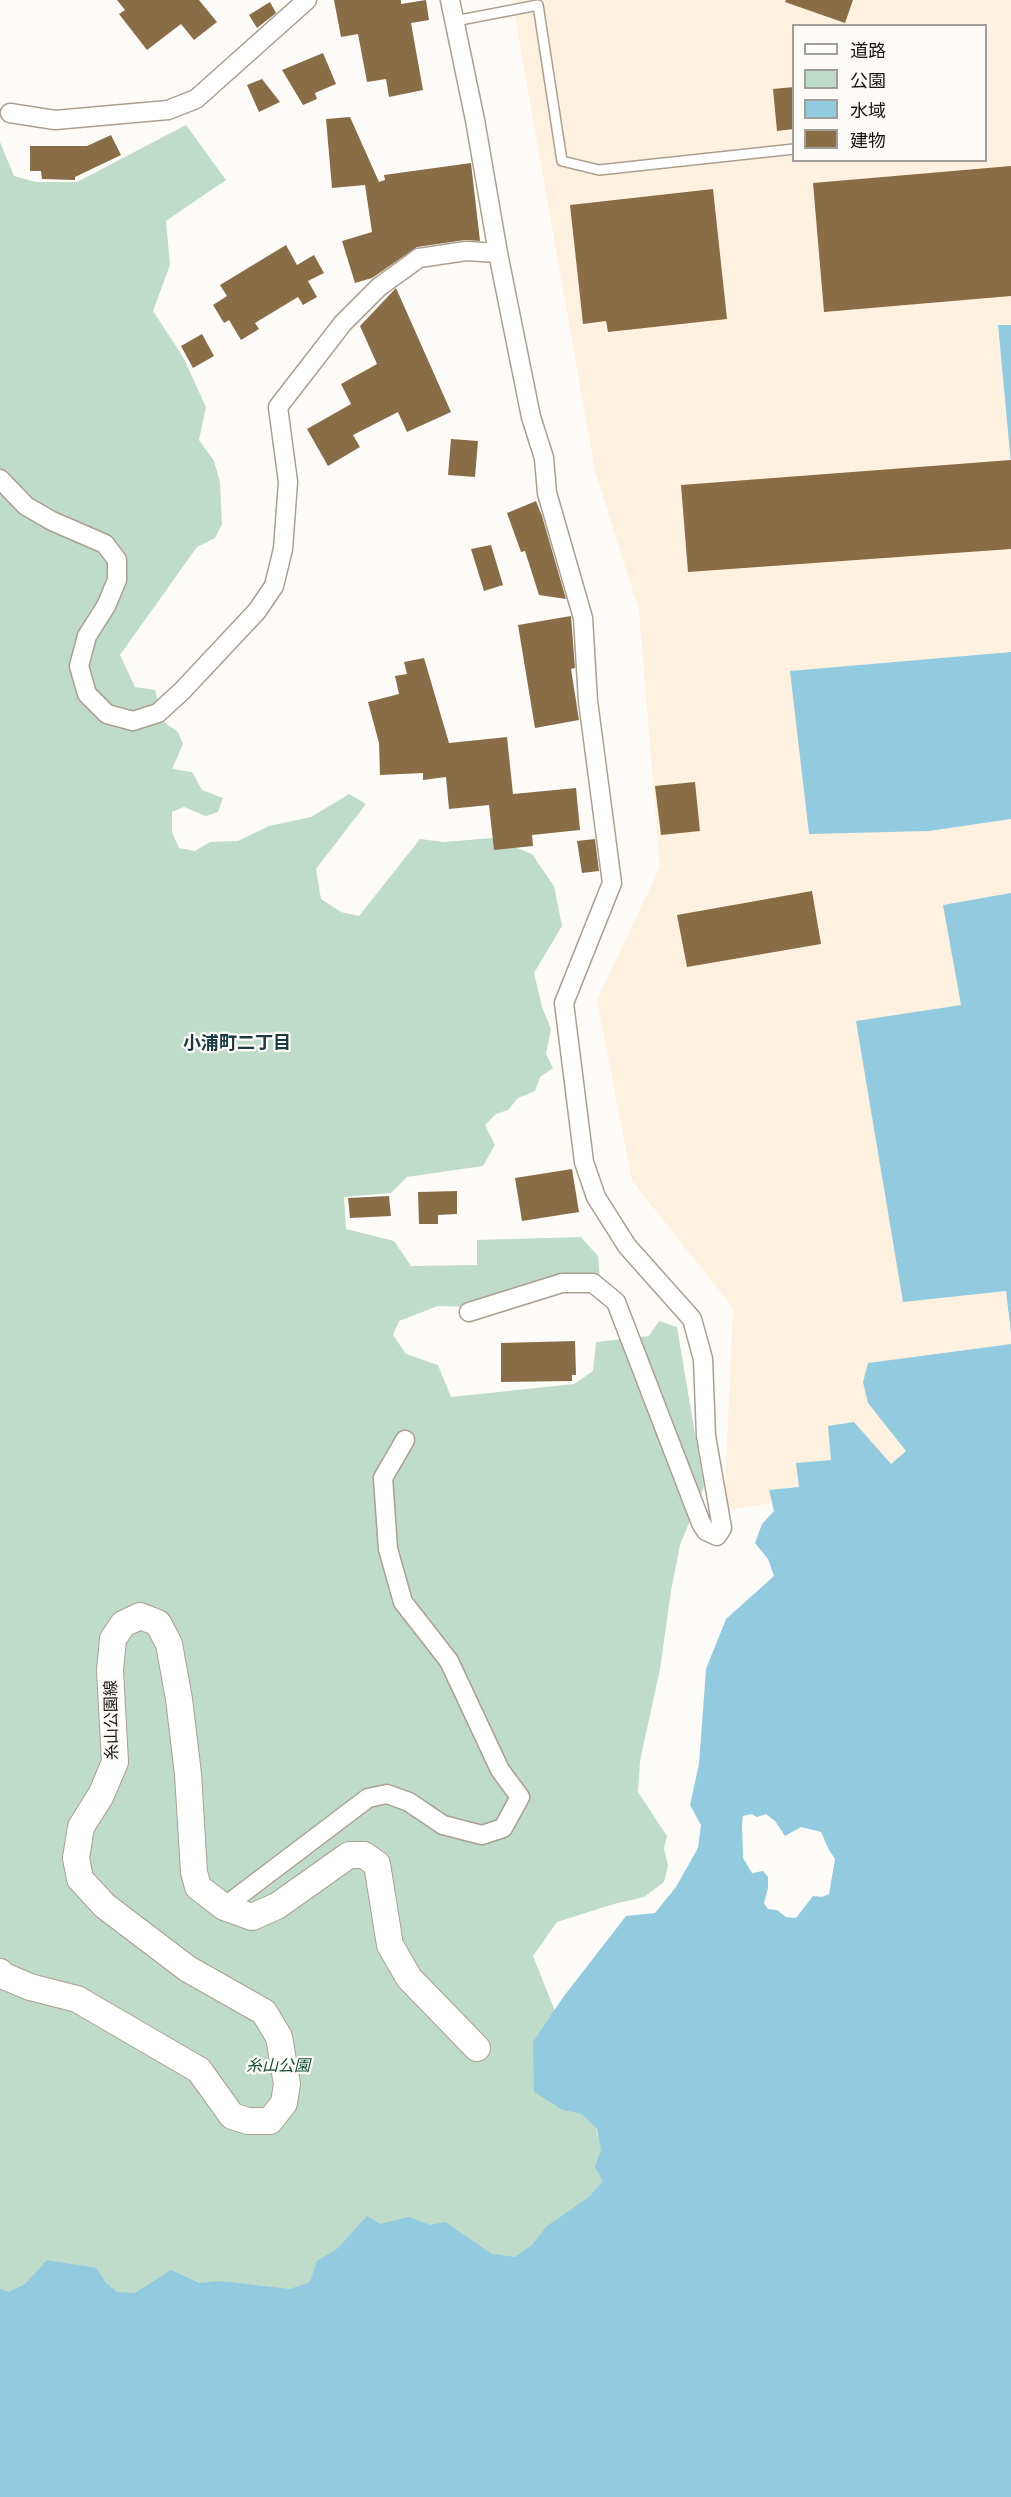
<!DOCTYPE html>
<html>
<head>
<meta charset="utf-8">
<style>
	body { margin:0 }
	#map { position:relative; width:1011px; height:2497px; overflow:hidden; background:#fdfbf8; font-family:Lora,"Noto Sans JP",serif }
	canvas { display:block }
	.legend { position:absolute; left:792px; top:24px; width:195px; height:138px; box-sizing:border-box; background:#fdfbf8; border:2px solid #a29f9b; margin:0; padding:8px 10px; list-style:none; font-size:18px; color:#191510 }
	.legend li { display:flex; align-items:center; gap:12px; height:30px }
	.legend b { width:30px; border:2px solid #a29f9b }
</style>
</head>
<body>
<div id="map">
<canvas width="1011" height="2497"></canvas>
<ul class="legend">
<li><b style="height:8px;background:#fff"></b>道路</li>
<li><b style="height:16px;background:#bfdccb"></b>公園</li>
<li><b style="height:16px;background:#92cbdf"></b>水域</li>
<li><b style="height:16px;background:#896d47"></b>建物</li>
</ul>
</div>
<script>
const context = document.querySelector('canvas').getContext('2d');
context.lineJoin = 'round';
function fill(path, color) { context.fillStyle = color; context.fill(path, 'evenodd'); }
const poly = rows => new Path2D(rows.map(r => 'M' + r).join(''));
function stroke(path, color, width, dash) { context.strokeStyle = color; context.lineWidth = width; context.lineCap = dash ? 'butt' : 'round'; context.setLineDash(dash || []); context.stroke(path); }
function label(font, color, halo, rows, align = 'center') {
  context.font = font + ' Lora,"Noto Sans JP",serif'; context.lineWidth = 4.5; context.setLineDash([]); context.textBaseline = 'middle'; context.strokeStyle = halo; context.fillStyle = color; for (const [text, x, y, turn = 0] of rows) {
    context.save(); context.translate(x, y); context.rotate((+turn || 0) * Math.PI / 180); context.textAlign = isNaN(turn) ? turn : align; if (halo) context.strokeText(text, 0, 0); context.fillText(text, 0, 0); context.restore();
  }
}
const built = poly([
	[512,0,1011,0,1011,325,998,326,1011,464,1011,652,791,671,809,833,929,831,1011,819,1011,893,944,905,962,1005,856,1022,1006,1291,1011,1344,868,1363,868,1403,907,1451,891,1465,854,1422,829,1426,831,1460,799,1487,769,1490,772,1503,724,1511,733,1308,632,1181,597,1000,660,867,639,611,595,471],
	[794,26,986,26,986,160,794,160]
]);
const green = poly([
	[186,125,226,180,166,221,170,265,153,311,183,357,206,407,199,440,214,461,220,482,222,524,215,538,197,547,120,655,135,687,155,690,164,722,178,732,183,744,172,769,192,772,202,790,223,798,218,812,206,816,184,807,172,812,172,832,179,848,195,851,210,842,238,841,269,826,311,817,349,794,366,804,316,869,321,899,341,912,359,916,420,839,444,842,492,838,532,854,554,886,562,926,534,973,542,1007,551,1029,546,1054,553,1068,540,1077,535,1091,518,1098,508,1110,496,1114,485,1125,495,1145,483,1166,407,1177,391,1193,344,1197,346,1229,394,1241,411,1266,477,1265,477,1240,581,1237,598,1256,600,1280,467,1307,438,1306,399,1321,393,1335,406,1354,438,1365,451,1397,574,1384,593,1371,596,1342,649,1336,659,1321,677,1327,704,1487,680,1545,671,1591,660,1669,640,1761,638,1792,667,1836,664,1848,668,1866,664,1882,644,1897,614,1904,557,1922,533,1956,583,2081,620,2216,462,2298,0,2405,0,142,14,176,36,182,77,182]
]);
const water = poly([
	[998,325,1011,325,1011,464],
	[1011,652,1011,819,929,831,809,834,790,671],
	[1011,893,1011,1334,1006,1291,903,1302,856,1021,961,1005,943,905],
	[1011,1344,1011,2497,0,2497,0,2289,9,2292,25,2284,47,2260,96,2268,106,2283,117,2292,135,2293,171,2270,199,2283,220,2281,290,2289,310,2282,317,2261,338,2248,367,2216,380,2224,409,2217,430,2225,445,2222,492,2254,515,2257,532,2245,547,2226,589,2197,603,2181,595,2167,601,2150,597,2129,582,2114,563,2110,534,2092,533,2042,564,1996,626,1916,655,1913,676,1887,698,1848,701,1825,690,1805,699,1764,706,1669,726,1619,774,1576,768,1559,755,1543,762,1524,774,1511,769,1490,799,1487,796,1463,831,1460,828,1426,854,1422,891,1464,906,1451,868,1403,863,1382,868,1363],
	[751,1814,757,1817,766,1814,775,1821,785,1836,801,1827,821,1832,829,1850,835,1859,829,1894,822,1897,813,1896,796,1918,786,1917,777,1910,768,1909,764,1903,768,1888,768,1877,763,1871,752,1873,743,1858,742,1824,743,1816]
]);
const building = poly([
	[117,0,199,0,217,22,194,40,181,24,147,50,119,14,125,10],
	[334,0,401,0,401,4,426,0,429,20,411,23,423,90,389,97,386,79,367,82,358,34,341,37],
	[786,0,853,0,845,23,785,2],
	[270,2,276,13,257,28,249,15],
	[323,53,336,84,315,93,317,99,303,105,282,70],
	[262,79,280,102,259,112,247,85],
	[794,87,794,129,777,131,773,89],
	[350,117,379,182,385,180,384,175,471,163,480,241,465,240,417,247,372,278,355,283,342,241,372,232,365,185,332,188,326,119],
	[111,135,121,155,75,177,75,180,42,179,41,171,30,171,30,146,87,146],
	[1011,166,1011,296,824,312,813,183],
	[713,189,727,319,608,332,606,321,583,324,570,205],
	[286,245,297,265,314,255,324,273,308,281,317,297,303,305,298,297,255,323,259,329,241,340,229,320,224,323,213,305,227,296,220,285],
	[396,288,451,412,407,432,398,412,353,435,360,447,328,466,307,429,351,404,341,384,377,364,360,326],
	[202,334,214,356,193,368,181,346],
	[451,439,478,441,475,477,448,475],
	[1011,460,1011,549,688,572,681,485],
	[536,501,542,516,566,599,539,595,525,551,521,552,507,513],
	[491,545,503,585,484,591,471,549],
	[571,616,575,668,571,669,579,720,535,728,518,625],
	[424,658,449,743,507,737,513,794,576,788,580,830,532,835,533,846,494,850,489,805,449,809,446,777,423,780,423,773,380,775,379,743,368,702,399,694,395,676,407,674,404,662],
	[695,782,700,831,661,835,655,786],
	[595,839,599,871,582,873,577,841],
	[812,891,821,944,687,967,677,915],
	[572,1169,579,1212,522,1221,515,1178],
	[457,1191,457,1214,438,1215,438,1224,419,1224,418,1192],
	[389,1196,391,1216,350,1218,348,1198],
	[575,1341,576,1375,572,1375,572,1381,501,1382,501,1343]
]);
const service = poly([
	[455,21,538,5,562,161,599,170,794,149]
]);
const minor = poly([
	[450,0,475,120,498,253,531,417,544,458,547,493,583,618,588,701,612,883,564,1003,584,1162,596,1197,627,1246,692,1319,703,1359,706,1436,722,1528,717,1536,706,1531,701,1523,616,1302,593,1283,562,1283,469,1312],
	[10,113,55,120,168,110,196,99,307,0],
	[0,479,26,506,52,521,105,544,117,560,117,580,106,606,87,636,79,666,87,694,107,714,133,721,158,713,182,691,257,611,274,586,283,549,288,482,278,407,343,323,379,287,419,258,466,251,498,253],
	[224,1907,368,1798,387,1794,409,1802,443,1825,482,1835,503,1828,520,1797,500,1770,449,1661,403,1602,388,1549,383,1478,405,1440]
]);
const secondary = poly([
	[0,1972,4,1976,30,1987,77,1999,199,2070,232,2116,248,2121,270,2121,284,2103,287,2084,279,2037,264,2012,188,1969,105,1906,80,1879,76,1858,81,1827,101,1795,115,1762,110,1670,113,1639,123,1624,140,1616,158,1623,169,1644,179,1699,188,1774,194,1872,198,1887,224,1907,252,1917,277,1906,349,1855,364,1855,377,1864,390,1945,409,1978,477,2048]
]);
const streetNames = [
	["糸山公園線",112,1720,-91]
];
const parkNames = [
	["糸山公園",278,2066]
];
const neighbourhoodNames = [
	["小浦町二丁目",237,1044]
];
fill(built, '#fff1df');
fill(green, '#bfdccb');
fill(water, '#92cbdf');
fill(building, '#896d47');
stroke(service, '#ab9f90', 12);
stroke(minor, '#ab9f90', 21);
stroke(secondary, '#ab9f90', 28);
stroke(service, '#fff', 9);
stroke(minor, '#fff', 18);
stroke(secondary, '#fff', 26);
label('16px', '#191510', '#fdfbf8', streetNames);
label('italic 16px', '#124e34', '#fdfbf8', parkNames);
label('bold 18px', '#1a3b41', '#fdfbf8', neighbourhoodNames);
</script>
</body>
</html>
